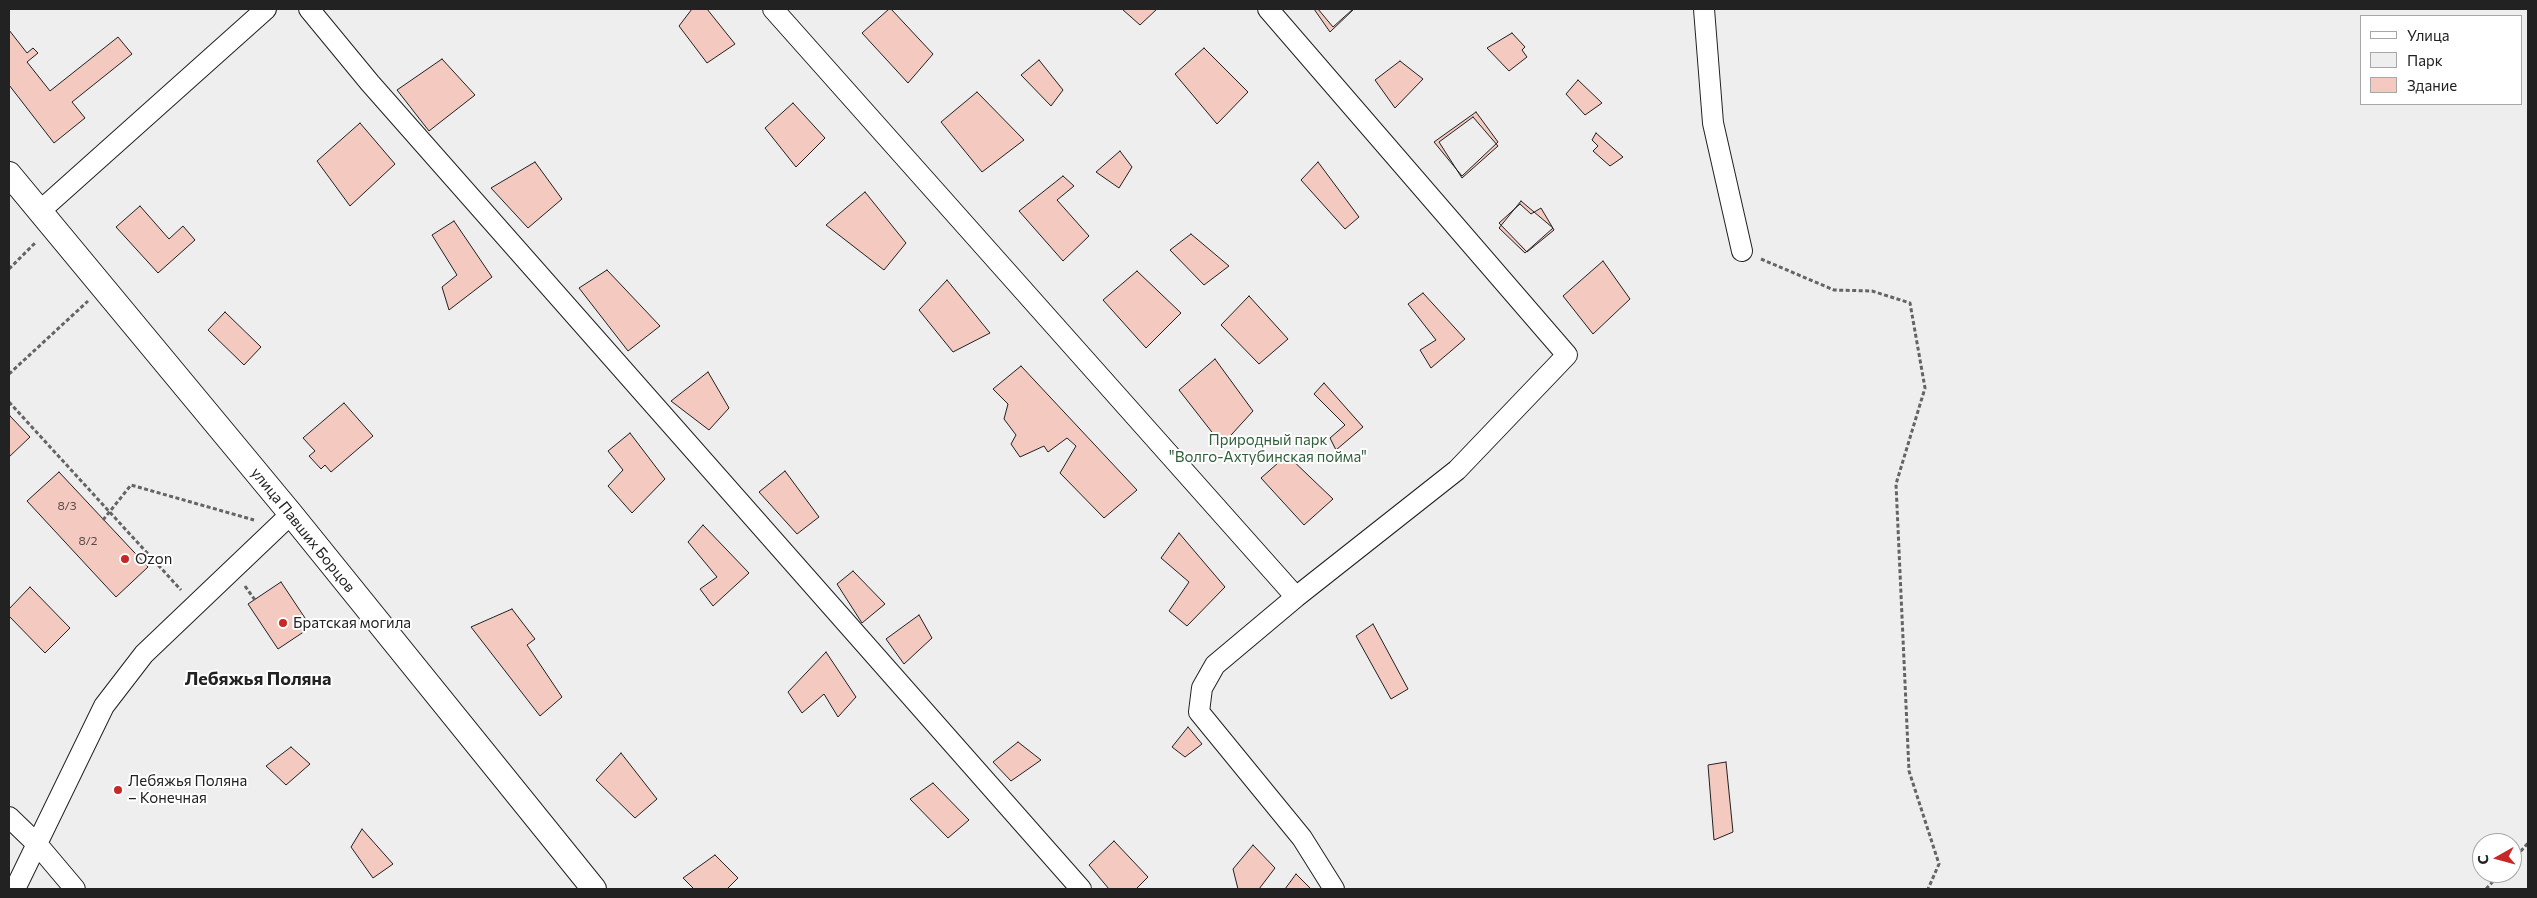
<!DOCTYPE html>
<html>
<head>
<meta charset="utf-8">
<style>
	body { margin:0 }
	#map { position:relative; width:2537px; height:898px; overflow:hidden; background:#fff; font-family:Commissioner,sans-serif }
	canvas { display:block }
	.frame { position:absolute; inset:0; border:10px solid #222; pointer-events:none }
	.legend { position:absolute; left:2360px; top:15px; width:162px; height:90px; box-sizing:border-box; background:#fff; border:1px solid #a7a7a7; margin:0; padding:6px 9px; list-style:none; font-size:15px; color:#222 }
	.legend li { display:flex; align-items:center; gap:10px; height:25px }
	.legend b { width:25px; border:1px solid #a7a7a7 }
	.north { position:absolute; left:2472px; top:833px; width:50px; height:50px; box-sizing:border-box; background:#fff; border:1px solid #a7a7a7; border-radius:50%; rotate:263deg; font-size:14px; font-weight:700; line-height:20px; text-align:center; color:#222 }
	.north::after { content:''; display:block; margin:auto; width:18px; height:22px; background:#c62828; clip-path:polygon(50% 0,100% 100%,50% 72%,0 100%) }
</style>
</head>
<body>
<div id="map">
<canvas width="2537" height="898"></canvas>
<div class="frame"></div>
<ul class="legend">
<li><b style="height:6px;background:#fff"></b>Улица</li>
<li><b style="height:14px;background:#eee"></b>Парк</li>
<li><b style="height:14px;background:#f3c9c0"></b>Здание</li>
</ul>
<div class="north">С</div>
</div>
<script>
const context = document.querySelector('canvas').getContext('2d');
context.lineJoin = 'round';
function fill(path, color) { context.fillStyle = color; context.fill(path, 'evenodd'); }
const poly = rows => new Path2D(rows.map(r => 'M' + r).join(''));
function stroke(path, color, width, dash) { context.strokeStyle = color; context.lineWidth = width; context.lineCap = dash ? 'butt' : 'round'; context.setLineDash(dash || []); context.stroke(path); }
function label(font, color, halo, rows, align = 'center') {
  context.font = font + ' Commissioner,sans-serif'; context.lineWidth = 4; context.setLineDash([]); context.textBaseline = 'middle'; context.strokeStyle = halo; context.fillStyle = color; for (const [text, x, y, turn = 0] of rows) {
    context.save(); context.translate(x, y); context.rotate((+turn || 0) * Math.PI / 180); context.textAlign = isNaN(turn) ? turn : align; if (halo) context.strokeText(text, 0, 0); context.fillText(text, 0, 0); context.restore();
  }
}
const green = poly([
	[9,9,2528,9,2528,889,9,889,9,9],
	[2361,16,2521,16,2521,104,2361,104,2361,16],
	[2482,843,2512,843,2512,873,2482,873,2482,843]
]);
const building = poly([
	[692,9,707,9,735,44,707,63,679,26,692,9],
	[889,9,891,9,933,54,908,83,862,33,889,9],
	[1122,9,1157,9,1140,25,1122,9],
	[1314,9,1354,9,1330,32,1314,9],
	[1318,9,1353,9,1333,27,1318,9],
	[9,30,27,53,33,48,38,53,27,62,50,91,118,37,132,54,72,102,85,118,54,143,9,85,9,30],
	[1512,33,1525,47,1522,50,1527,57,1509,71,1487,48,1512,33],
	[1204,48,1248,92,1217,124,1175,74,1204,48],
	[442,59,475,95,429,131,397,90,442,59],
	[1039,60,1063,90,1051,106,1021,75,1039,60],
	[1400,61,1423,79,1395,108,1375,80,1400,61],
	[1578,80,1602,103,1585,115,1566,94,1578,80],
	[977,92,1024,140,982,172,941,122,977,92],
	[793,103,825,138,796,167,765,128,793,103],
	[1476,112,1498,142,1462,176,1434,142,1476,112],
	[1473,117,1498,146,1462,178,1439,142,1473,117],
	[360,123,395,164,350,206,317,161,360,123],
	[1596,133,1623,157,1610,166,1593,151,1598,146,1592,140,1596,133],
	[1120,151,1132,167,1119,188,1096,172,1120,151],
	[535,162,562,199,528,228,491,188,535,162],
	[1318,162,1359,217,1345,229,1301,180,1318,162],
	[1063,176,1074,186,1057,200,1089,236,1063,261,1019,211,1063,176],
	[865,192,906,243,884,270,826,225,865,192],
	[1521,201,1553,228,1525,253,1499,228,1521,201],
	[1520,204,1531,214,1541,208,1554,230,1527,252,1499,223,1520,204],
	[140,206,169,239,183,226,195,240,158,273,116,227,140,206],
	[454,221,492,277,449,310,442,287,457,275,432,235,454,221],
	[1191,234,1229,266,1204,285,1170,250,1191,234],
	[1603,261,1630,299,1593,334,1563,296,1603,261],
	[607,270,660,326,628,351,579,288,607,270],
	[1137,271,1181,313,1146,348,1103,300,1137,271],
	[947,280,990,333,953,352,919,310,947,280],
	[1423,293,1465,339,1431,368,1420,350,1436,340,1408,304,1423,293],
	[1249,296,1288,339,1259,364,1221,325,1249,296],
	[225,312,261,347,244,365,208,330,225,312],
	[1215,359,1253,411,1222,445,1179,390,1215,359],
	[1021,366,1137,490,1104,518,1060,473,1076,446,1067,438,1048,452,1044,446,1020,457,1011,444,1016,435,1004,419,1008,404,993,389,1021,366],
	[708,372,729,408,709,430,671,401,708,372],
	[1324,383,1363,427,1336,450,1330,438,1345,425,1314,394,1324,383],
	[344,403,373,436,331,472,325,465,321,469,309,456,315,451,303,438,344,403],
	[10,416,30,437,9,457,9,417,10,416],
	[630,433,665,479,632,513,608,486,623,470,608,451,630,433],
	[1287,455,1333,499,1304,525,1261,478,1287,455],
	[785,471,819,517,797,534,759,492,785,471],
	[59,472,148,567,116,597,27,501,59,472],
	[703,525,749,573,713,606,700,589,717,577,688,542,703,525],
	[1179,533,1225,587,1187,626,1169,611,1189,582,1161,558,1179,533],
	[853,571,885,604,862,623,837,584,853,571],
	[281,582,311,627,278,649,248,604,281,582],
	[30,587,70,628,45,653,9,616,9,609,30,587],
	[512,609,535,639,527,645,562,697,540,716,471,627,512,609],
	[919,615,932,638,904,664,886,639,919,615],
	[1373,624,1408,689,1391,699,1356,636,1373,624],
	[826,652,856,697,838,717,824,694,802,713,788,692,826,652],
	[1188,727,1202,744,1185,757,1172,747,1188,727],
	[1018,742,1041,760,1011,781,993,762,1018,742],
	[291,747,310,764,286,785,266,766,291,747],
	[621,753,657,799,635,818,596,780,621,753],
	[1726,762,1733,832,1714,840,1708,765,1726,762],
	[933,783,969,820,948,838,910,799,933,783],
	[362,829,393,864,373,878,351,847,362,829],
	[1114,841,1148,877,1136,889,1109,889,1089,865,1114,841],
	[1253,845,1275,868,1259,889,1238,889,1233,869,1253,845],
	[715,855,738,878,727,889,694,889,683,878,715,855],
	[1296,874,1311,889,1285,889,1296,874]
]);
const path = poly([
	[1761,259,1834,290,1872,291,1910,303,1925,388,1896,484,1909,771,1939,864,1928,889],
	[9,269,36,242],
	[9,374,88,301],
	[9,402,181,590],
	[103,520,131,485,254,520],
	[245,586,255,600],
	[2512,861,2528,843],
	[2486,889,2501,873]
]);
const minor = poly([
	[309,9,370,83,1081,889],
	[773,9,1296,597],
	[1268,9,1567,355,1457,470,1296,597,1215,665,1202,688,1199,712,1302,838,1334,889],
	[1704,9,1713,123,1742,251],
	[40,211,266,9],
	[9,817,37,844,75,889],
	[15,889,104,706,144,654,291,514]
]);
const tertiary = poly([
	[9,174,291,514,594,889]
]);
const markers = [
	[125,559,5,"#c62828"],
	[283,623,5,"#c62828"],
	[118,790,5,"#c62828"]
];
const numberNames = [
	["8/3",67,506],
	["8/2",88,541]
];
const parkNames = [
	["Природный парк",1268,440],
	["\"Волго-Ахтубинская пойма\"",1268,457]
];
const streetNames = [
	["улица Павших Борцов",303,530,51]
];
const poiNames = [
	["Ozon",135,559],
	["Братская могила",293,623],
	["Лебяжья Поляна",128,781],
	["– Конечная",128,798]
];
const quarterNames = [
	["Лебяжья Поляна",258,679]
];
fill(green, '#eee');
stroke(green, '#6f6f6f', 1);
fill(building, '#f3c9c0');
stroke(building, '#222', 1);
stroke(minor, '#222', 22);
stroke(tertiary, '#222', 26);
stroke(path, '#646464', 3, [4, 2.5]);
stroke(minor, '#fff', 20);
stroke(tertiary, '#fff', 24);
for (const [x, y, r, color] of markers) { const dot = new Path2D(); dot.arc(x, y, r, 0, 2 * Math.PI); context.fillStyle = color; context.fill(dot); stroke(dot, '#fff', 2); }
label('12px', '#564c4a', null, numberNames);
label('15px', '#2f5e38', '#fff', parkNames);
label('15px', '#222', '#fff', streetNames);
label('15px', '#222', '#fff', poiNames, 'left');
label('bold 18px', '#222', '#fff', quarterNames);
</script>
</body>
</html>
